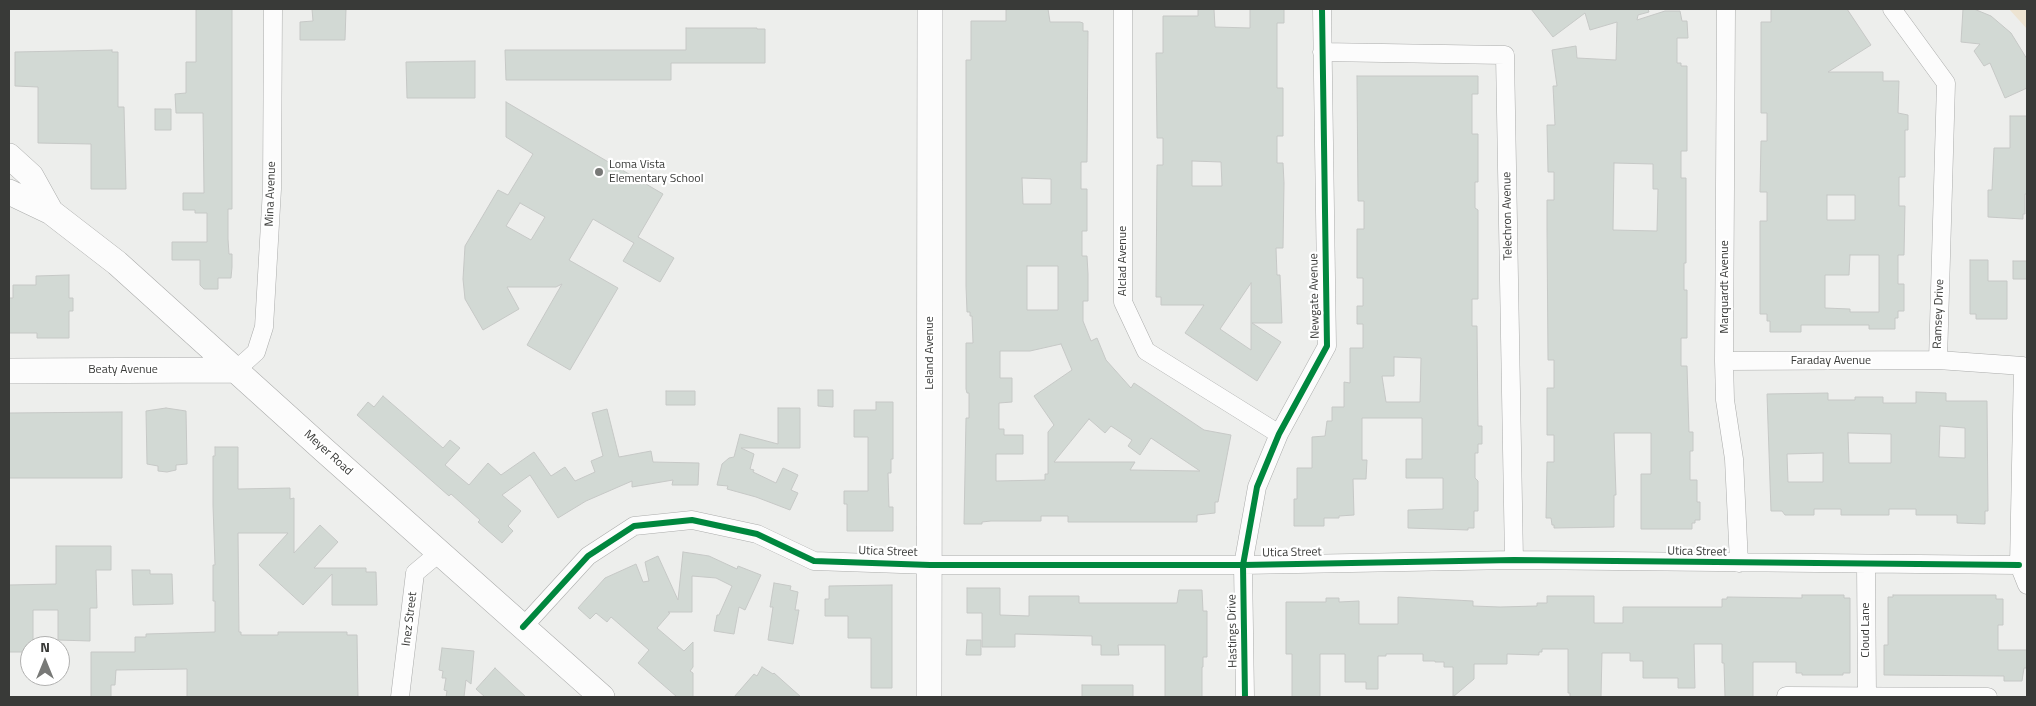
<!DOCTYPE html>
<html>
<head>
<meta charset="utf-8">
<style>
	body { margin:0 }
	#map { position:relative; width:2036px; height:706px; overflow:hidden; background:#edeeec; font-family:"Titillium Web",sans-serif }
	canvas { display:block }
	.frame { position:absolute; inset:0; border:10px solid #393a38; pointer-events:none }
	.north { position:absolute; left:20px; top:636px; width:50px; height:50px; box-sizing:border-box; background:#fff; border:1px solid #b0b0af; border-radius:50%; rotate:0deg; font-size:14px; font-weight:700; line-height:20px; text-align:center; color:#393a38 }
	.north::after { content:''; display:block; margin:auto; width:18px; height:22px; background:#787977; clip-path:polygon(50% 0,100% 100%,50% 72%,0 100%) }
</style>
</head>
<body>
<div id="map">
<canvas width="2036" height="706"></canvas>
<div class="frame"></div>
<div class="north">N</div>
</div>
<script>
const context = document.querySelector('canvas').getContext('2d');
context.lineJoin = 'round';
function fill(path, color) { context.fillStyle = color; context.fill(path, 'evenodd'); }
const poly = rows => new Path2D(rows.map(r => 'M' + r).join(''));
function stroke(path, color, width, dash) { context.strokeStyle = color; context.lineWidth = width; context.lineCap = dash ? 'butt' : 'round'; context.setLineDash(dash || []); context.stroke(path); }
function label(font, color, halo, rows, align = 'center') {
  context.font = font + ' "Titillium Web",sans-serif'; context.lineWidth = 4.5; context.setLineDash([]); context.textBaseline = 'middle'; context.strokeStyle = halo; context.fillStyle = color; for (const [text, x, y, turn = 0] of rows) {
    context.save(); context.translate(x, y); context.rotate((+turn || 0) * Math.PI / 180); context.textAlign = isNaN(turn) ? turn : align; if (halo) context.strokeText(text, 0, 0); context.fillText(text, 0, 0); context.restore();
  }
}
const green = poly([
	[2009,9,2027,9,2027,29]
]);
const building = poly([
	[196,9,232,9,232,209,228,209,228,239,229,254,232,254,232,267,231,278,218,278,218,289,204,289,200,285,200,260,172,260,172,242,207,242,207,213,195,213,195,210,183,210,183,193,204,193,203,113,176,113,175,94,186,93,186,62,196,62,196,9],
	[312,9,346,9,345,40,300,40,300,22,313,21,312,9],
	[1006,9,1048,9,1050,22,1080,22,1083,23,1083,31,1088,31,1087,162,1081,162,1081,189,1087,189,1087,231,1082,231,1082,256,1087,256,1088,274,1088,301,1083,301,1083,321,1091,341,1097,338,1106,360,1131,388,1134,383,1204,430,1231,435,1218,502,1215,502,1215,513,1197,515,1197,522,1068,522,1068,516,1041,516,1041,521,991,521,982,522,982,524,964,524,966,418,969,418,969,393,967,393,966,389,966,343,973,343,972,316,970,316,970,312,967,312,966,286,966,60,971,60,971,21,1006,21,1006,9],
	[1022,178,1051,179,1051,204,1023,204,1022,178],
	[1027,266,1058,266,1058,310,1027,310,1027,266],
	[1061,344,1072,370,1034,396,1054,425,1048,432,1048,474,1045,474,1045,480,996,481,996,454,1023,454,1023,435,1004,435,1004,429,999,429,999,403,1012,402,1012,378,1000,378,1000,351,1030,351,1061,344],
	[1089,419,1105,433,1111,426,1132,440,1128,446,1140,455,1151,438,1200,471,1130,470,1135,462,1054,462,1089,419],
	[1198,9,1214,9,1215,27,1250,28,1250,9,1284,9,1284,23,1277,23,1277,88,1283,88,1283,136,1277,136,1277,163,1283,163,1284,183,1283,248,1276,248,1277,275,1280,275,1282,323,1252,323,1281,342,1257,381,1185,333,1204,305,1161,305,1161,297,1156,297,1157,165,1163,165,1163,138,1157,138,1156,53,1163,53,1163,16,1198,16,1198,9],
	[1192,161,1221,162,1222,186,1192,186,1192,161],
	[1251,283,1251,350,1220,329,1251,283],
	[1531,9,1648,9,1649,12,1638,15,1637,20,1665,11,1680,11,1682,21,1687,21,1688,38,1677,38,1677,63,1681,63,1681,66,1687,66,1687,151,1681,151,1681,178,1686,178,1686,263,1684,263,1684,290,1687,290,1687,338,1681,338,1681,366,1687,366,1689,432,1693,432,1693,451,1690,451,1690,480,1697,480,1697,502,1700,502,1700,520,1695,520,1695,523,1692,523,1692,529,1641,529,1641,474,1651,474,1651,433,1614,433,1616,495,1614,495,1614,527,1554,528,1554,525,1552,525,1551,518,1546,518,1547,462,1554,462,1554,435,1547,435,1547,388,1554,388,1554,360,1548,360,1547,228,1547,200,1554,200,1554,172,1548,172,1547,125,1555,125,1553,86,1557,86,1552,50,1576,46,1577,58,1616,60,1617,22,1590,30,1585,13,1553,37,1531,9],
	[1614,163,1653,164,1653,189,1658,189,1657,231,1613,230,1614,163],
	[1771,9,1847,9,1871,45,1828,72,1883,72,1883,81,1899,81,1898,113,1908,115,1908,130,1905,130,1905,177,1899,177,1899,206,1905,206,1904,255,1898,255,1898,284,1904,284,1904,311,1898,311,1898,318,1895,318,1895,329,1869,329,1869,325,1801,325,1801,332,1770,332,1770,321,1767,321,1767,314,1760,314,1760,221,1767,221,1767,192,1760,192,1761,141,1767,141,1767,113,1761,113,1761,22,1771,22,1771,9],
	[1827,195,1855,195,1855,220,1827,220,1827,195],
	[1850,255,1879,255,1879,312,1850,312,1850,309,1825,308,1825,275,1849,275,1850,255],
	[1963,9,1974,9,1991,16,2011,33,2027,59,2027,88,2005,98,1990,63,1984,66,1974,51,1980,44,1961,42,1963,9],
	[686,28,757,28,757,29,765,29,765,63,671,63,671,80,506,80,505,50,686,50,686,28],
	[112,50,112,52,118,52,118,107,124,107,126,189,91,189,91,144,38,143,38,87,15,86,15,52,112,50],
	[475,61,475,98,407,98,406,62,475,61],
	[1357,76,1478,76,1478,94,1472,94,1472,134,1478,134,1478,182,1475,182,1475,208,1478,210,1478,299,1472,299,1472,326,1477,326,1478,426,1482,426,1482,444,1478,444,1478,453,1475,453,1475,478,1478,481,1478,511,1474,511,1474,528,1468,528,1468,530,1408,528,1408,510,1443,509,1443,478,1406,478,1406,459,1422,459,1422,418,1362,418,1362,460,1367,460,1366,479,1353,479,1354,515,1339,516,1339,518,1324,518,1324,526,1294,526,1294,499,1297,499,1297,468,1312,468,1312,437,1325,436,1327,421,1332,421,1332,407,1344,407,1344,382,1350,383,1350,348,1363,348,1363,324,1357,324,1357,306,1363,306,1363,278,1357,278,1357,229,1364,229,1364,201,1358,201,1357,76],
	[1394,357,1421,358,1420,402,1386,402,1382,376,1394,376,1394,357],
	[506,102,663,194,638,237,674,258,660,282,623,261,634,243,593,219,569,260,618,288,570,370,527,345,562,284,556,287,507,287,519,309,483,330,465,299,463,279,465,246,498,190,508,195,533,154,506,137,506,102],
	[520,203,545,217,531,240,506,226,520,203],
	[155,109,171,109,171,130,155,130,155,109],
	[2010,116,2027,116,2027,194,2025,194,2025,214,2023,214,2023,219,1988,217,1988,190,1992,190,1994,148,2010,148,2010,116],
	[1970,260,1988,260,1988,281,2007,281,2007,319,1976,319,1976,314,1970,314,1970,260],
	[2013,261,2027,261,2027,279,2013,279,2013,261],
	[69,275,69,298,73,298,73,311,69,311,69,338,37,338,37,333,9,333,9,298,13,298,13,285,36,285,36,276,69,275],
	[818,390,833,390,833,407,818,406,818,390],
	[666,391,695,391,695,405,666,405,666,391],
	[1916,392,1946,393,1946,401,1987,401,1988,511,1985,511,1985,524,1957,523,1957,515,1916,515,1916,509,1889,509,1889,515,1841,515,1841,509,1814,509,1814,515,1785,515,1782,511,1771,511,1767,394,1828,393,1828,400,1855,400,1855,397,1883,397,1883,403,1916,403,1916,392],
	[1940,426,1965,428,1965,458,1939,457,1940,426],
	[1848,433,1891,434,1891,463,1849,463,1848,433],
	[1823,453,1823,482,1788,482,1787,454,1823,453],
	[383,396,443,448,450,440,460,448,445,465,469,485,488,463,501,475,534,452,551,476,565,467,575,481,595,472,591,461,603,456,592,413,607,409,619,457,651,451,653,462,699,463,698,485,672,485,673,480,632,487,632,481,586,501,558,518,530,475,502,495,521,511,508,526,513,531,502,543,478,522,480,520,451,494,449,496,357,415,368,402,374,407,383,396],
	[876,402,893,402,893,459,891,459,891,473,888,473,889,507,893,507,893,531,847,531,847,504,844,504,844,491,868,491,868,437,854,437,854,410,876,410,876,402],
	[166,408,186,411,187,464,176,465,176,470,167,472,158,471,158,466,147,464,146,411,166,408],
	[778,408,800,408,800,448,741,448,754,454,750,469,754,470,753,472,776,483,783,468,798,475,791,490,798,493,790,510,756,497,727,489,728,486,717,485,722,464,729,458,734,457,740,434,778,444,778,408],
	[122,412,122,478,9,478,9,413,122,412],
	[215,447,238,447,238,489,290,488,290,499,294,498,294,553,320,525,338,542,314,568,366,568,366,572,376,572,377,605,332,605,332,574,303,605,259,565,288,533,238,533,239,632,241,632,241,635,278,635,278,632,347,632,347,635,357,635,358,697,187,697,187,669,116,670,115,685,111,685,111,697,91,697,91,652,135,652,135,637,146,637,146,634,215,632,215,601,213,601,213,565,215,565,213,505,213,456,215,456,215,447],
	[56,546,111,546,111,570,96,570,97,608,90,608,90,641,58,640,58,610,33,610,33,646,30,646,30,652,9,652,9,585,56,584,56,546],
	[683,552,709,556,737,569,738,566,761,575,745,610,739,607,734,634,714,631,717,615,719,615,732,586,716,578,692,576,692,612,668,612,670,613,657,628,684,651,693,642,693,667,690,671,693,673,693,697,677,697,638,663,649,650,611,617,607,622,596,613,590,619,578,608,605,578,636,564,643,582,649,581,645,562,658,556,678,600,683,552],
	[132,570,150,570,150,574,172,574,173,604,133,605,132,570],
	[774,583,791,586,790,590,798,592,795,610,799,610,793,644,768,640,773,607,770,607,774,583],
	[892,585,892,688,871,688,871,638,848,638,848,616,825,616,825,599,829,599,829,586,892,585],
	[967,588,1000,588,1000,615,1029,616,1029,596,1079,596,1079,603,1177,603,1179,590,1202,590,1203,611,1207,611,1207,657,1203,657,1203,667,1202,667,1202,697,1165,697,1165,645,1118,645,1119,655,1101,655,1101,645,1092,645,1092,636,1015,634,1015,647,982,647,982,613,967,613,967,588],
	[1802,595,1844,595,1844,598,1850,598,1850,673,1843,673,1843,675,1802,675,1802,673,1796,673,1796,662,1753,662,1753,697,1725,697,1724,663,1722,663,1722,644,1694,644,1695,688,1678,688,1678,678,1643,678,1643,661,1630,661,1630,653,1602,653,1601,697,1570,697,1570,693,1568,693,1568,649,1542,649,1542,652,1539,652,1539,655,1507,654,1507,664,1474,664,1474,679,1453,697,1453,667,1444,667,1444,662,1435,662,1435,661,1423,661,1423,654,1386,654,1386,656,1378,656,1378,689,1366,689,1366,682,1345,682,1345,654,1320,654,1320,697,1292,697,1292,654,1286,654,1286,602,1326,602,1326,598,1339,598,1339,602,1359,601,1359,624,1398,624,1398,597,1473,601,1473,606,1500,607,1537,606,1537,603,1547,603,1547,596,1594,596,1594,623,1623,623,1623,607,1722,607,1722,599,1727,599,1727,597,1802,598,1802,595],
	[1893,595,1996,595,1996,599,2003,599,2003,625,1998,625,1998,650,2027,650,2027,668,2024,668,2022,681,2004,681,2004,676,1884,675,1884,645,1888,645,1888,597,1893,597,1893,595],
	[967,640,981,640,981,655,966,655,967,640],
	[442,648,474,651,471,684,466,680,464,697,446,697,447,691,444,690,446,678,442,678,443,671,439,670,442,648],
	[762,667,773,674,774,673,801,697,734,697,754,674,757,676,762,667],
	[495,668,513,685,526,697,485,697,476,689,495,668],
	[1082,685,1133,685,1133,697,1082,697,1082,685]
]);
const street = poly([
	[1123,9,1123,302,1146,351,1279,434],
	[1726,9,1724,361,1725,400,1734,459,1739,563],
	[1892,9,1946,83,1938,360,2023,366,2019,565,2027,585],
	[1322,52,1505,55,1514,560],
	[1724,361,1938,360],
	[236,370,256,352,264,327,272,189,273,9],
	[1866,564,1867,697],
	[523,627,588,556,634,526,692,520,757,534,814,561,930,565,1243,565,1514,560,2019,565],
	[1786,696,1988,697],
	[400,697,415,573,440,552],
	[1245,697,1243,565,1257,487,1279,434,1327,346,1322,9]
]);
const secondary = poly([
	[9,156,31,176,51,212],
	[9,192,51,212,117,263,324,450,602,697],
	[9,371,236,370],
	[929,697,930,9]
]);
const cycleway = poly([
	[523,627,588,556,634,526,692,520,757,534,814,561,930,565,1243,565,1514,560,2019,565],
	[1245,697,1243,565,1257,487,1279,434,1327,346,1322,9]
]);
const markers = [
	[599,172,5,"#787977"]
];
const poiNames = [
	["Loma Vista",609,165],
	["Elementary School",609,179]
];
const streetNames = [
	["Mina Avenue",271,194,-88],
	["Telechron Avenue",1508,216,-91],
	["Alclad Avenue",1123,261,-90],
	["Marquardt Avenue",1725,287,-90],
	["Newgate Avenue",1315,296,-91],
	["Ramsey Drive",1939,314,-88],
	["Leland Avenue",930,353,-90],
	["Faraday Avenue",1831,361],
	["Beaty Avenue",123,370],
	["Meyer Road",328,453,42],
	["Utica Street",888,552,2],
	["Utica Street",1697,552,1],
	["Utica Street",1292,553,-1],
	["Inez Street",410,619,-83],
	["Cloud Lane",1866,630,-90],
	["Hastings Drive",1233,631,-91]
];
fill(green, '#ede4d2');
fill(building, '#d2d9d4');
stroke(building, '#c6c8c6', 1);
stroke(street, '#abacab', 19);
stroke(secondary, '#abacab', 26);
stroke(street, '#fcfcfc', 18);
stroke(secondary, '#fcfcfc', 25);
stroke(cycleway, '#00873e', 6);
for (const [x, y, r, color] of markers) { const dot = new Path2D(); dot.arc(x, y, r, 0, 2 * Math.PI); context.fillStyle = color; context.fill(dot); stroke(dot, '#fff', 2); }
label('12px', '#393a38', '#fff', poiNames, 'left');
label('12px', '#393a38', '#fff', streetNames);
</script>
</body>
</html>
